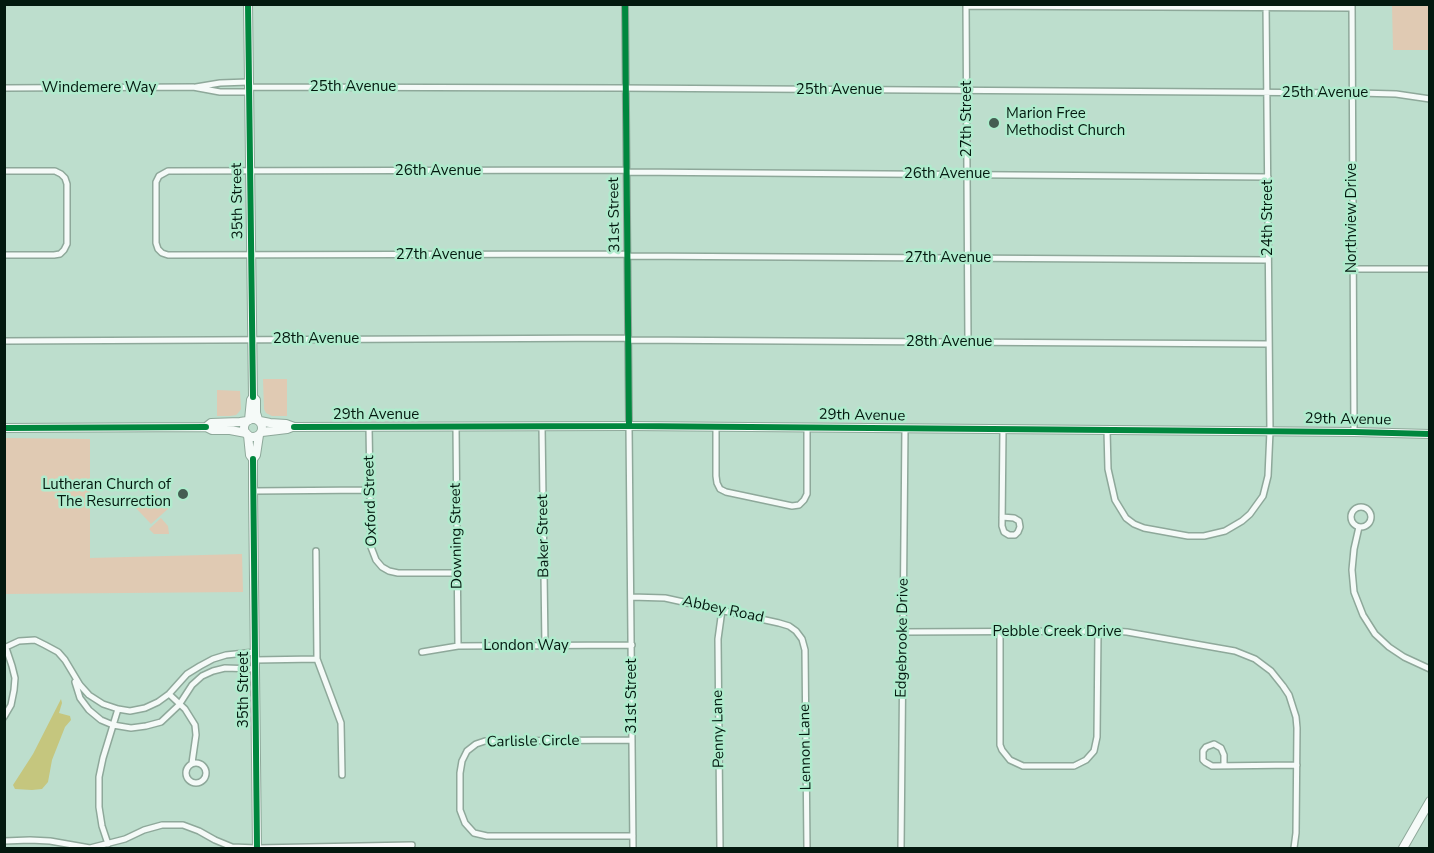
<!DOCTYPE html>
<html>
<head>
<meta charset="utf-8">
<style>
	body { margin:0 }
	#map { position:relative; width:1434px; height:853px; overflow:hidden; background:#bddecd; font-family:"Nunito Sans",sans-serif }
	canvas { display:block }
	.frame { position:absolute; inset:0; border:6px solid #03190f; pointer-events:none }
</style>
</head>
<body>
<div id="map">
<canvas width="1434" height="853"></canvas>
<div class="frame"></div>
</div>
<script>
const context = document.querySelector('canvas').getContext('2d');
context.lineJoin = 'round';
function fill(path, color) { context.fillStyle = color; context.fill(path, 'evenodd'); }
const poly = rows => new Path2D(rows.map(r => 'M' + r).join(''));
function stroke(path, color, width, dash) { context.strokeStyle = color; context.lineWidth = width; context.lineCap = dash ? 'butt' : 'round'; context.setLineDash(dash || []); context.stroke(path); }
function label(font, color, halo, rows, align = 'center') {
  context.font = font + ' "Nunito Sans",sans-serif'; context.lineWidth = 5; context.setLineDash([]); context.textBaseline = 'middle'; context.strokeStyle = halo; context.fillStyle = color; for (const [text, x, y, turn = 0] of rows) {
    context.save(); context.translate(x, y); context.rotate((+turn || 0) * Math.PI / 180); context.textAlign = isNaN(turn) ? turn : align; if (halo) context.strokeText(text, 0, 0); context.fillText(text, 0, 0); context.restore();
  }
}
const green = poly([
	[1392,5,1429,5,1429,50,1393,50],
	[263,379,287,379,287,416,272,416,266,413,264,409],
	[217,390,240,391,241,409,239,412,236,415,230,416,217,416],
	[5,438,90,439,90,558,242,554,243,592,5,594],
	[153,491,169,508,151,524,135,507],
	[161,518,168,526,169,534,154,534,149,529]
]);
const water = poly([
	[61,699,62,703,59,713,70,716,71,720,65,727,52,760,48,782,42,789,32,790,15,789,13,785,33,754]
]);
const street = poly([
	[625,4,633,848],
	[966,4,968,342],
	[1352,4,1354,432],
	[966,6,1352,8],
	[196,87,220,83,248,82],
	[248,87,618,88,1359,93,1396,94,1430,99],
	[4,88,193,87,220,92,248,92],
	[627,170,168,171,159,176,156,182,156,243,158,249,162,253,168,255,628,254],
	[4,171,55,171,61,174,65,178,67,184,67,244,64,250,60,254,54,255,4,255],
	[627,172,1268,177],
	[628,256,1268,260],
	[1352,269,1430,269],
	[628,340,1269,344],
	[4,341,628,338],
	[456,426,458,646],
	[542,426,545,646],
	[369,427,371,547,376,560,382,567,389,571,398,573,457,573],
	[716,427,716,476,717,483,720,489,726,492,792,506,799,505,804,500,807,494,807,427],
	[1107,430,1108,469,1115,500,1126,518,1134,524,1144,528,1188,536,1204,536,1225,531,1242,521,1250,514,1263,496,1268,476,1270,431,1266,4],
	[253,491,370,490],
	'1351 517a10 10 0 1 1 20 0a10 10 0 1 1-20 0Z',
	[1002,517,1014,518,1019,521,1020,527,1018,532,1015,535,1009,535,1004,532,1002,526,1003,430],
	[1359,527,1354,549,1352,570,1354,592,1363,615,1375,634,1389,647,1404,657,1430,669],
	[316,551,317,659,341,723,342,775],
	[631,597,665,598,779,623,789,626,796,631,802,639,805,650,807,848],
	[1000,631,1000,745,1002,750,1010,760,1023,766,1074,766,1086,760,1094,751,1097,737,1098,631],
	[903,632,1111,631,1127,632,1235,651,1255,659,1271,671,1283,686,1289,695,1296,717,1297,728,1296,833,1294,848],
	[4,648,19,641,35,640,45,645,58,652,65,660,80,685,89,695,103,704,118,709,130,711,145,708,158,702,169,694,187,674,200,666,213,659,226,655,255,652],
	[422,652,458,646,632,645],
	[255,660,317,659],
	[75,682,80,698,89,710,101,720,113,725,131,728,146,726,161,722,179,705,192,685,202,676,213,671,225,668,255,669],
	[169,694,185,709,195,725,196,735,192,763],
	[4,717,11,705,14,690,15,678,12,666,6,648],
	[632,740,485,741,476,744,467,751,462,761,460,773,460,810,465,823,474,833,487,836,633,836],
	'186 773a10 10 0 1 1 20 0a10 10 0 1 1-20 0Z',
	[1224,765,1224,755,1221,748,1214,744,1206,747,1203,751,1203,760,1205,762,1212,766,1297,765],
	[4,841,30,840,50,841,90,848,125,839,144,830,162,825,183,825,199,831,215,840,232,847,257,848,412,845],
	[108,844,102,826,99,807,99,777,103,758,118,709],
	[720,848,718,639,722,610],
	[901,848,905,428]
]);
const secondary = poly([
	[248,4,253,397,256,400,256,413,258,419],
	'244 428a9 9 0 1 1 18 0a9 9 0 1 1-18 0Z',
	[249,420,251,400,253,397],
	[260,421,270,423,286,424,294,427,629,426,1354,432,1430,434],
	[206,427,211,423,240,422,247,421],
	[4,428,206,427,212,430,230,430,246,433],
	[262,432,287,429,292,427],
	[248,435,250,455,253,459,253,491,257,848],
	[253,459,256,455,259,435],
	[1403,848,1430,801]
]);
const cycleway = poly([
	[248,4,253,397],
	[625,4,629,426],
	[294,427,629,426,1354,432,1430,434],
	[4,428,206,427],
	[253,459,257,848]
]);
const markers = [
	[994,123,6,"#445e52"],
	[183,494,6,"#445e52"]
];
const streetNames = [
	["25th Avenue",353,87],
	["Windemere Way",99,88],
	["25th Avenue",839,90],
	["25th Avenue",1325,93],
	["27th Street",967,119,-90],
	["26th Avenue",438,171],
	["26th Avenue",947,174],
	["35th Street",238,201,-91],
	["31st Street",615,215,-91],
	["24th Street",1268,218,-90],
	["Northview Drive",1352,218,-90],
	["27th Avenue",439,255],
	["27th Avenue",948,258],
	["28th Avenue",316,339],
	["28th Avenue",949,342],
	["29th Avenue",376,415],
	["29th Avenue",862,416,1],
	["29th Avenue",1348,420,1],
	["Oxford Street",371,501,-92],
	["Downing Street",457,536,-91],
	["Baker Street",544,536,-91],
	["Abbey Road",723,610,12],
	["Pebble Creek Drive",1057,632],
	["Edgebrooke Drive",903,638,-89],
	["London Way",526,646],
	["35th Street",244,690,-90],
	["31st Street",632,696,-90],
	["Penny Lane",719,729,-91],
	["Carlisle Circle",533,742,-1],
	["Lennon Lane",806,747,-91]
];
const poiNames = [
	["Marion Free",1006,114],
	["Methodist Church",1006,131],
	["Lutheran Church of",171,485,"right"],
	["The Resurrection",171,502,"right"]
];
fill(green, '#e0cab3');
fill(water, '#c5c67e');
stroke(street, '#8ea89a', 8);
stroke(secondary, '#8ea89a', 10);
stroke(street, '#f5faf8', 5);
stroke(secondary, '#f5faf8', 8);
stroke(cycleway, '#00873e', 6);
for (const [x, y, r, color] of markers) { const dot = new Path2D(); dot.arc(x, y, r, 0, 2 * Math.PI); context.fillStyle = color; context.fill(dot); stroke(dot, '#b0ebcd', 2); }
label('15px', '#03190f', '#b0ebcd', streetNames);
label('15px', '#03190f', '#b0ebcd', poiNames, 'left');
</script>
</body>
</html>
